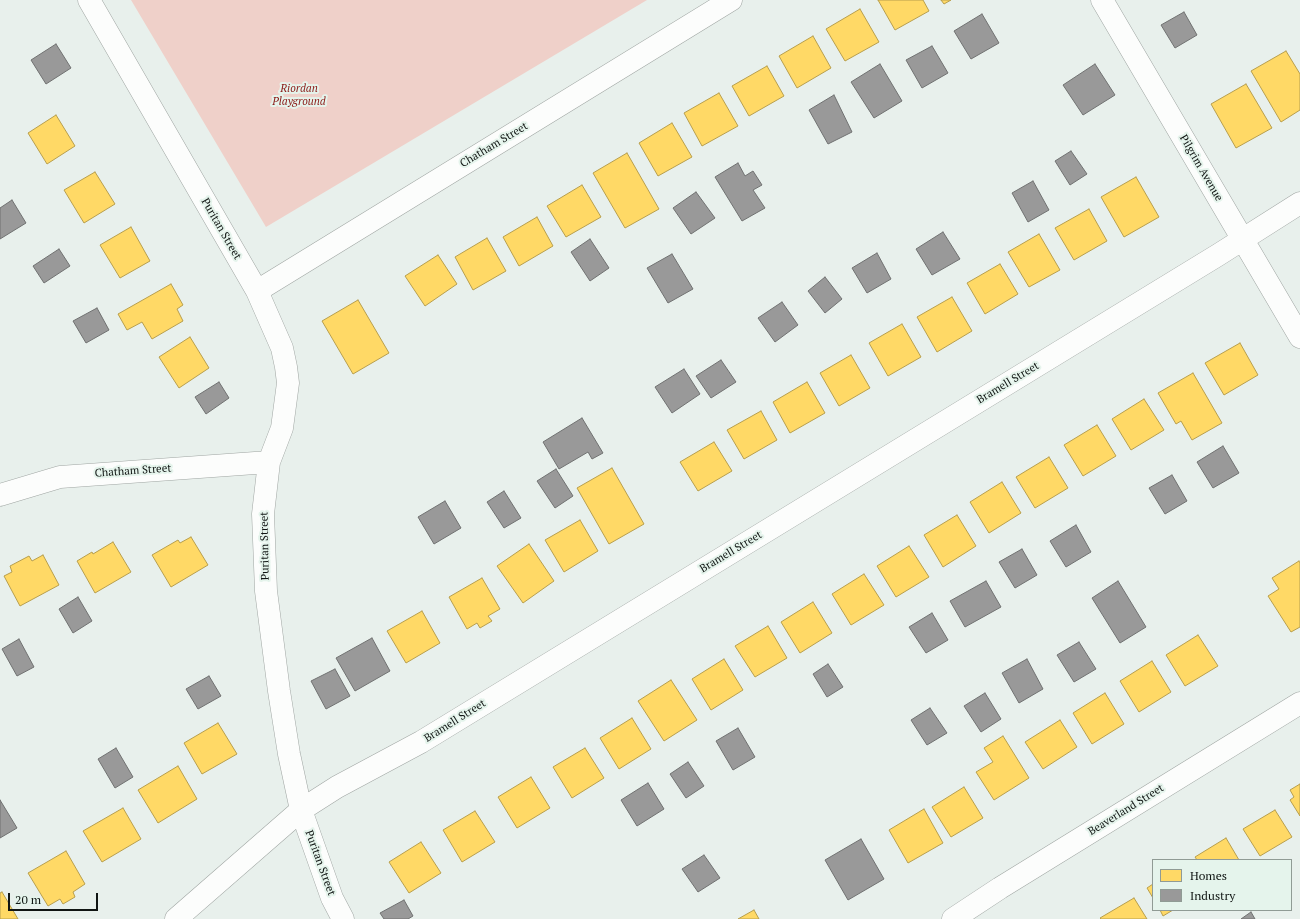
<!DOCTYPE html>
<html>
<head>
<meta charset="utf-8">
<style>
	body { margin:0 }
	#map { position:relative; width:1300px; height:919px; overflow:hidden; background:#e8f0ec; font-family:"PT Serif",serif }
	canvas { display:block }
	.legend { position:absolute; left:1152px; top:859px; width:140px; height:52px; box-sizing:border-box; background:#e5f4ec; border:1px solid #909b95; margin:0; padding:5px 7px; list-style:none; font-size:12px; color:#101513 }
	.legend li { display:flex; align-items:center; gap:8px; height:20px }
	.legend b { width:20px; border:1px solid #909b95 }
	.scale { position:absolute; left:8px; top:893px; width:90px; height:18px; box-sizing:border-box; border:2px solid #101513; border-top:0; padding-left:5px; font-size:12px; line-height:14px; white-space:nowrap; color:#101513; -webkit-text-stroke:3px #e5f4ec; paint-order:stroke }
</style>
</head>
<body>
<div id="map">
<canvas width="1300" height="919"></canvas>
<ul class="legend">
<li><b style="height:11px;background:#ffd966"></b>Homes</li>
<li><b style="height:11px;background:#999"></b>Industry</li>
</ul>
<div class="scale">20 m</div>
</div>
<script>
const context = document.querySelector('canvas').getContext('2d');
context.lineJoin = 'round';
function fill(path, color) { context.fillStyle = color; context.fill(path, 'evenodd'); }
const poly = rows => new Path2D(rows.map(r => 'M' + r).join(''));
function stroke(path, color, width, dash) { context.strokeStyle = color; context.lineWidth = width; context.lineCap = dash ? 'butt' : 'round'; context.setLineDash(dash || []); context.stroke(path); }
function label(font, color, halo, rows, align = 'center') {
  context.font = font + ' "PT Serif",serif'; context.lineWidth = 4; context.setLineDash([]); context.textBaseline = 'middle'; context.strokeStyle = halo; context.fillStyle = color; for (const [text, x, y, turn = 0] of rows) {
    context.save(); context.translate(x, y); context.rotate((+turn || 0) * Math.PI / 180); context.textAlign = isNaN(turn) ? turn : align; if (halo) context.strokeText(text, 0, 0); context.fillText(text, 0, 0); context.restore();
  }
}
const green = poly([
	[131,0,647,0,266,227]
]);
const homes = poly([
	[878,0,923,0,929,11,895,30,878,0],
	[941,0,951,0,944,4,941,0],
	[860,9,879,42,845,61,826,29,860,9],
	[813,36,831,68,797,88,779,56,813,36],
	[1286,51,1300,74,1300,110,1281,122,1251,71,1286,51],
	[767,66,784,96,749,116,732,86,767,66],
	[1246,84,1272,128,1236,148,1211,104,1246,84],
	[719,93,738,126,702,146,684,113,719,93],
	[56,115,75,146,47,164,28,133,56,115],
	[672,123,692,157,658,176,639,143,672,123],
	[627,153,659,209,625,228,593,173,627,153],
	[95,172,115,204,84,223,64,190,95,172],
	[1136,177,1159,217,1124,237,1101,197,1136,177],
	[582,185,601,217,566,237,547,206,582,185],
	[1089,209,1107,241,1074,260,1055,228,1089,209],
	[537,217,553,246,519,266,503,237,537,217],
	[131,227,150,261,120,278,100,245,131,227],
	[1039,234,1060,270,1029,287,1008,252,1039,234],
	[487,238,506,271,473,290,455,257,487,238],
	[438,255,457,284,425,306,405,276,438,255],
	[1000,264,1018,294,985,314,967,283,1000,264],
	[171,284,183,305,177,309,183,321,152,339,142,322,127,330,118,314,171,284],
	[952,297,972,331,937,352,917,317,952,297],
	[358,300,389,353,353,374,322,321,358,300],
	[902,324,921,357,888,376,869,343,902,324],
	[190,337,209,368,179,388,159,357,190,337],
	[1240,343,1258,375,1224,395,1205,363,1240,343],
	[851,355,870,388,839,406,820,373,851,355],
	[1193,373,1222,423,1192,440,1181,421,1176,424,1158,393,1193,373],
	[807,382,825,413,790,433,773,402,807,382],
	[1144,399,1164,430,1131,450,1112,419,1144,399],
	[761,411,777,440,744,459,727,430,761,411],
	[1097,425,1116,456,1083,476,1064,445,1097,425],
	[714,442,732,471,698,491,680,462,714,442],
	[1049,457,1068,488,1035,508,1016,477,1049,457],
	[612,468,644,524,609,544,577,488,612,468],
	[1002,482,1021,513,989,533,970,502,1002,482],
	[957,515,976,546,943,567,924,535,957,515],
	[580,520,598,551,564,572,545,540,580,520],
	[191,537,208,565,171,587,152,555,178,540,180,543,191,537],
	[113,542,131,572,95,593,77,561,92,552,93,554,113,542],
	[529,544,554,581,523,603,497,566,529,544],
	[909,546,929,577,896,597,877,566,909,546],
	[43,555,59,585,20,606,4,576,12,572,10,566,29,556,32,561,43,555],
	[1299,561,1300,563,1300,627,1291,632,1268,596,1279,589,1272,578,1299,561],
	[864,574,884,605,851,625,832,594,864,574],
	[482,578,500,609,488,616,492,621,480,628,477,623,467,629,449,597,482,578],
	[813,602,832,633,800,653,781,622,813,602],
	[422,611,440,643,406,663,387,631,422,611],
	[768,626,787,658,755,677,735,646,768,626],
	[1198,635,1218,666,1185,686,1166,655,1198,635],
	[724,659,743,690,711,710,692,679,724,659],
	[1152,661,1171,692,1139,712,1120,681,1152,661],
	[671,680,697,720,664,741,638,701,671,680],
	[1105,693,1124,724,1092,744,1073,713,1105,693],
	[632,718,651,749,619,769,600,738,632,718],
	[1060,720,1077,747,1043,769,1025,742,1060,720],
	[218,723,237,754,202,774,184,743,218,723],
	[1003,736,1029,778,994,800,976,772,993,762,984,748,1003,736],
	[585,748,604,778,572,798,553,767,585,748],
	[178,766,197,799,158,823,138,790,178,766],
	[531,777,550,808,517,828,498,797,531,777],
	[1300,784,1300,816,1290,800,1294,797,1290,790,1300,784],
	[964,787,983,818,951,837,932,807,964,787],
	[123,808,141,839,102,862,83,831,123,808],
	[924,809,943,843,908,863,889,830,924,809],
	[1275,810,1292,837,1260,856,1243,829,1275,810],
	[475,811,495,842,462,862,443,830,475,811],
	[1226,838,1239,860,1197,860,1195,857,1226,838],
	[421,842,441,873,409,893,389,862,421,842],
	[66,851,85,884,73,892,75,897,63,904,60,899,48,906,28,873,66,851],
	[1153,884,1153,898,1147,888,1153,884],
	[2,892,18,919,0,919,0,893,2,892],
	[1134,898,1147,919,1101,919,1100,918,1134,898],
	[754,910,759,919,738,919,754,910],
	[1160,910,1173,910,1163,916,1160,910]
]);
const industry = poly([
	[1184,12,1197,35,1175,48,1161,25,1184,12],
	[982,14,999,43,971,59,954,31,982,14],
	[56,44,71,68,46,84,31,60,56,44],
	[932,46,948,73,922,88,906,60,932,46],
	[880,64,902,101,874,118,851,82,880,64],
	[1095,64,1115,95,1083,115,1063,85,1095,64],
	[834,95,852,132,828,144,809,110,834,95],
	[1071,151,1087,174,1070,185,1055,161,1071,151],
	[738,163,745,176,753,171,762,185,753,190,765,208,742,221,715,177,738,163],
	[1033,181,1049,210,1028,222,1012,193,1033,181],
	[696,192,715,218,691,234,673,208,696,192],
	[12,200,26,223,0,239,0,208,12,200],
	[943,232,960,259,932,275,916,249,943,232],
	[590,239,609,268,590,281,571,252,590,239],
	[59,249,70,266,44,283,33,266,59,249],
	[877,253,891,279,867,293,852,268,877,253],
	[672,254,693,289,668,303,647,268,672,254],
	[825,277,842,299,825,313,808,291,825,277],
	[782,302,798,325,775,342,758,318,782,302],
	[97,308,109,330,86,343,73,321,97,308],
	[721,360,736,382,711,398,696,376,721,360],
	[684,369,700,394,672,413,655,387,684,369],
	[219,382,229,398,206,414,195,397,219,382],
	[582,418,603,453,592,459,588,452,559,469,543,442,582,418],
	[1223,446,1239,473,1213,488,1197,462,1223,446],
	[556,469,573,496,555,508,537,481,556,469],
	[1172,475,1187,501,1165,514,1149,488,1172,475],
	[504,491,521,518,504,528,487,502,504,491],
	[445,501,461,528,434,544,418,517,445,501],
	[1076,525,1091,552,1066,567,1050,541,1076,525],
	[1022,549,1037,575,1015,588,999,562,1022,549],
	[986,581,1001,607,965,627,950,601,986,581],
	[1118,581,1146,627,1120,643,1092,598,1118,581],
	[78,597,92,621,73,633,59,609,78,597],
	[932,613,948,640,926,653,909,627,932,613],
	[372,638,390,671,355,691,336,658,372,638],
	[19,639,34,667,17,676,2,649,19,639],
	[1079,642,1096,669,1074,682,1057,655,1079,642],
	[1027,659,1043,689,1019,703,1002,673,1027,659],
	[828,664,843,687,827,697,813,674,828,664],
	[335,669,350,696,326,709,311,681,335,669],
	[209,676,221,696,198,709,186,689,209,676],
	[985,693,1001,719,981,732,964,706,985,693],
	[930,708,947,733,927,745,911,720,930,708],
	[738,728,755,757,733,770,716,741,738,728],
	[116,748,133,777,115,788,98,759,116,748],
	[688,762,704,786,686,798,670,774,688,762],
	[648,783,664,809,637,826,621,800,648,783],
	[0,800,17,828,0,838,0,800],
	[861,839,884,879,848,900,825,860,861,839],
	[704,855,720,878,698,892,682,869,704,855],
	[404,900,413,916,408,919,384,919,380,913,404,900],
	[1251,912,1255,919,1241,919,1251,912]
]);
const street = poly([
	[89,0,257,291,282,348,286,367,288,383,282,428,269,462,263,514,266,591,279,691,289,754,301,810,332,898,343,919],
	[1102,0,1300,337],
	[257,291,731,0],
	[0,495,60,477,269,462],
	[176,919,301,810,337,787,421,742,1218,255,1300,203],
	[953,919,1000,888,1300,703]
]);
const parkNames = [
	["Riordan",299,89],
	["Playground",299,102]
];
const streetNames = [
	["Chatham Street",494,145,-31],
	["Pilgrim Avenue",1201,168,60],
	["Puritan Street",221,229,60],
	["Bramell Street",1008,383,-31],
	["Chatham Street",133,471,-4],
	["Puritan Street",265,546,-91],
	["Bramell Street",731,552,-31],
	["Bramell Street",455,721,-32],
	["Beaverland Street",1126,810,-32],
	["Puritan Street",320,863,70]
];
fill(green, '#efd0c9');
fill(homes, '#ffd966');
stroke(homes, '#b79e4d', 1);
fill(industry, '#999');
stroke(industry, '#707171', 1);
stroke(street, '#9fa5a2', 23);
stroke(street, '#fcfdfc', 22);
label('italic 11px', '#8a1815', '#e5f4ec', parkNames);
label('11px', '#101513', '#e5f4ec', streetNames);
</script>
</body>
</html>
